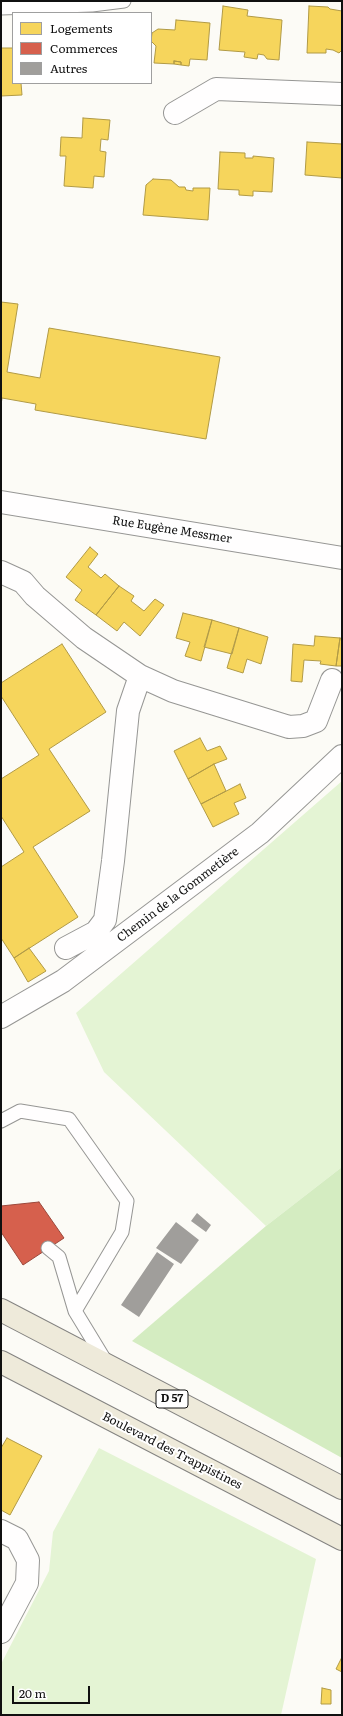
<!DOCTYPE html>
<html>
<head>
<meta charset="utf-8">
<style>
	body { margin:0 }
	#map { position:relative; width:343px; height:1716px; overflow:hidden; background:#fcfbf6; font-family:Literata,serif }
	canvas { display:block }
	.frame { position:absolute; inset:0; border:2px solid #101010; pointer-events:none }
	.legend { position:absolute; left:12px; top:12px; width:140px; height:72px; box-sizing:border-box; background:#fff; border:1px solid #9f9f9f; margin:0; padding:5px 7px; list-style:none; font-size:12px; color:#101010 }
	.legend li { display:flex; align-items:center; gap:8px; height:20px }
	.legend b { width:20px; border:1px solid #9f9f9f }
	.scale { position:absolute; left:12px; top:1686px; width:78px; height:18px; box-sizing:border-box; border:2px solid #101010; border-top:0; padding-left:5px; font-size:12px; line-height:14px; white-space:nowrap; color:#101010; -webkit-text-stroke:3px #fff; paint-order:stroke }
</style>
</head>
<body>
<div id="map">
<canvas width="343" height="1716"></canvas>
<div class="frame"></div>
<ul class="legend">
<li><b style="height:11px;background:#f6d55c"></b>Logements</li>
<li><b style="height:11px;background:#d6604d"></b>Commerces</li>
<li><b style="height:11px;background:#a09e9b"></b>Autres</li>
</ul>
<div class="scale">20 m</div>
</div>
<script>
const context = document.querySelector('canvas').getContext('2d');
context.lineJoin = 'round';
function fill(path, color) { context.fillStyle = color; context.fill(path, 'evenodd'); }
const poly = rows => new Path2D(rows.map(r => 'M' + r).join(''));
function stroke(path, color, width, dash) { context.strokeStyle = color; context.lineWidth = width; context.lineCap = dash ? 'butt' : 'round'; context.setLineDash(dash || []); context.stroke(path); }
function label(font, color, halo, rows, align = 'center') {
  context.font = font + ' Literata,serif'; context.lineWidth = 4; context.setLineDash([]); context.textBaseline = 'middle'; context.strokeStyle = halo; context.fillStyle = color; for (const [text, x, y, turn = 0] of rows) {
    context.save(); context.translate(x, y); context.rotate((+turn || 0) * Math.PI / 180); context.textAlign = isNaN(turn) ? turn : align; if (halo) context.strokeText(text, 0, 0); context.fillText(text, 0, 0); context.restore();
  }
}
const green = poly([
	[342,781,342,1167,266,1226,104,1072,76,1013],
	[99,1448,316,1559,281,1715,1,1715,1,1664,49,1571,53,1532]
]);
const forest = poly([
	[342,1167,342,1458,132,1341,266,1226]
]);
const homes = poly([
	[223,6,248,10,247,16,282,20,279,60,267,59,264,55,258,54,257,59,244,57,245,52,219,50,223,6],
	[309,6,328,7,330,9,342,11,342,50,339,53,333,50,326,49,326,53,307,53,309,6],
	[176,20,210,23,207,60,190,59,189,66,181,65,181,62,174,61,174,64,154,63,156,46,151,41,152,33,158,29,175,30,176,20],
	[1,48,13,48,13,83,21,83,22,95,1,96,1,48],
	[174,61,181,62,181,65,174,64,174,61],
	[83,118,110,120,108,140,101,139,100,151,106,152,104,177,94,176,93,188,64,186,66,156,60,156,61,137,82,138,83,118],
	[307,142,342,144,342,178,305,175,307,142],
	[220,152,245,153,245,158,253,158,253,156,274,158,272,192,253,191,253,196,239,195,239,190,218,189,220,152],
	[153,179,171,180,179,187,185,187,186,190,193,191,193,188,210,188,208,220,143,215,146,185,153,179],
	[1,302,18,304,7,372,40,378,49,328,220,357,206,439,35,410,36,404,2,398,1,405,1,302],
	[90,547,98,554,88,567,101,578,105,574,119,586,96,615,75,600,82,590,66,577,90,547],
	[119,586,134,596,131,601,144,611,155,599,164,605,140,636,124,622,117,631,96,615,119,586],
	[183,613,212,620,201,661,185,656,190,642,176,638,183,613],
	[212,620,239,628,232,654,204,647,212,620],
	[239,628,268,637,261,664,247,659,243,673,227,668,239,628],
	[315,636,340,638,336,666,320,664,321,661,304,660,302,682,291,681,293,644,314,646,315,636],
	[340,638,342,639,342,666,336,666,340,638],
	[62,644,106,712,49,749,90,811,33,847,78,917,14,958,1,938,1,867,24,852,1,816,1,779,39,755,1,696,1,683,62,644],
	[200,738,207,751,220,746,227,759,214,764,188,779,174,751,200,738],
	[214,764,226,791,201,804,188,779,214,764],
	[240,784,246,798,234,803,239,814,213,827,201,804,240,784],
	[29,948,46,971,28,982,14,958,29,948],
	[7,1438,42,1456,10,1515,1,1510,1,1448,7,1438],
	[342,1657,342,1672,336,1669,342,1657],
	[322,1688,331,1690,331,1704,321,1704,322,1688]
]);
const shops = poly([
	[39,1202,64,1238,23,1265,1,1232,1,1206,39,1202]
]);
const building = poly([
	[197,1213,211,1225,206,1232,191,1221],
	[176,1222,199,1240,181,1264,156,1248],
	[157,1252,174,1264,139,1317,121,1305]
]);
const lane = poly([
	[1,8,92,5,124,1],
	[1,1121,20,1111,69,1119,127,1201,122,1232,75,1311],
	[48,1248,59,1257,75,1311,106,1362]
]);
const street = poly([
	[175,113,216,89,342,94],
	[1,502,342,558],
	[1,572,23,582,35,596,84,638,140,676,173,691,289,727,303,726,316,721,332,680],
	[66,948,96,932,105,920,113,861,128,711,140,676],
	[1,1017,63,981,260,833,342,756],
	[1,1531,17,1539,28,1560,27,1583,1,1632]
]);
const primary = poly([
	[1,1310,342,1488],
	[1,1362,342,1539]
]);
const shields = [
	[172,1399,32]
];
const shieldNames = [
	["D 57",172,1399]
];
const streetNames = [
	["Rue Eugène Messmer",172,530,9],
	["Chemin de la Gommetière",178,895,-37],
	["Boulevard des Trappistines",172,1451,27]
];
fill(green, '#e4f4d4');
fill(forest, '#d4ecc1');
fill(homes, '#f6d55c');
stroke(homes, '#b19a45', 1);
fill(shops, '#d6604d');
stroke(shops, '#9b483b', 1);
fill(building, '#a09e9b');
stroke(lane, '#969694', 15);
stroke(street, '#969694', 24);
stroke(primary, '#848381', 24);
stroke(lane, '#fffefe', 13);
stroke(street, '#fffefe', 22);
stroke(primary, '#eeeada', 22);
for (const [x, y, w] of shields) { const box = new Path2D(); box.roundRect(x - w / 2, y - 9, w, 18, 3); context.fillStyle = '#fff'; context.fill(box); stroke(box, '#101010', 1); }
label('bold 11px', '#101010', null, shieldNames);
label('12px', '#101010', '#fff', streetNames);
</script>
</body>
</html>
